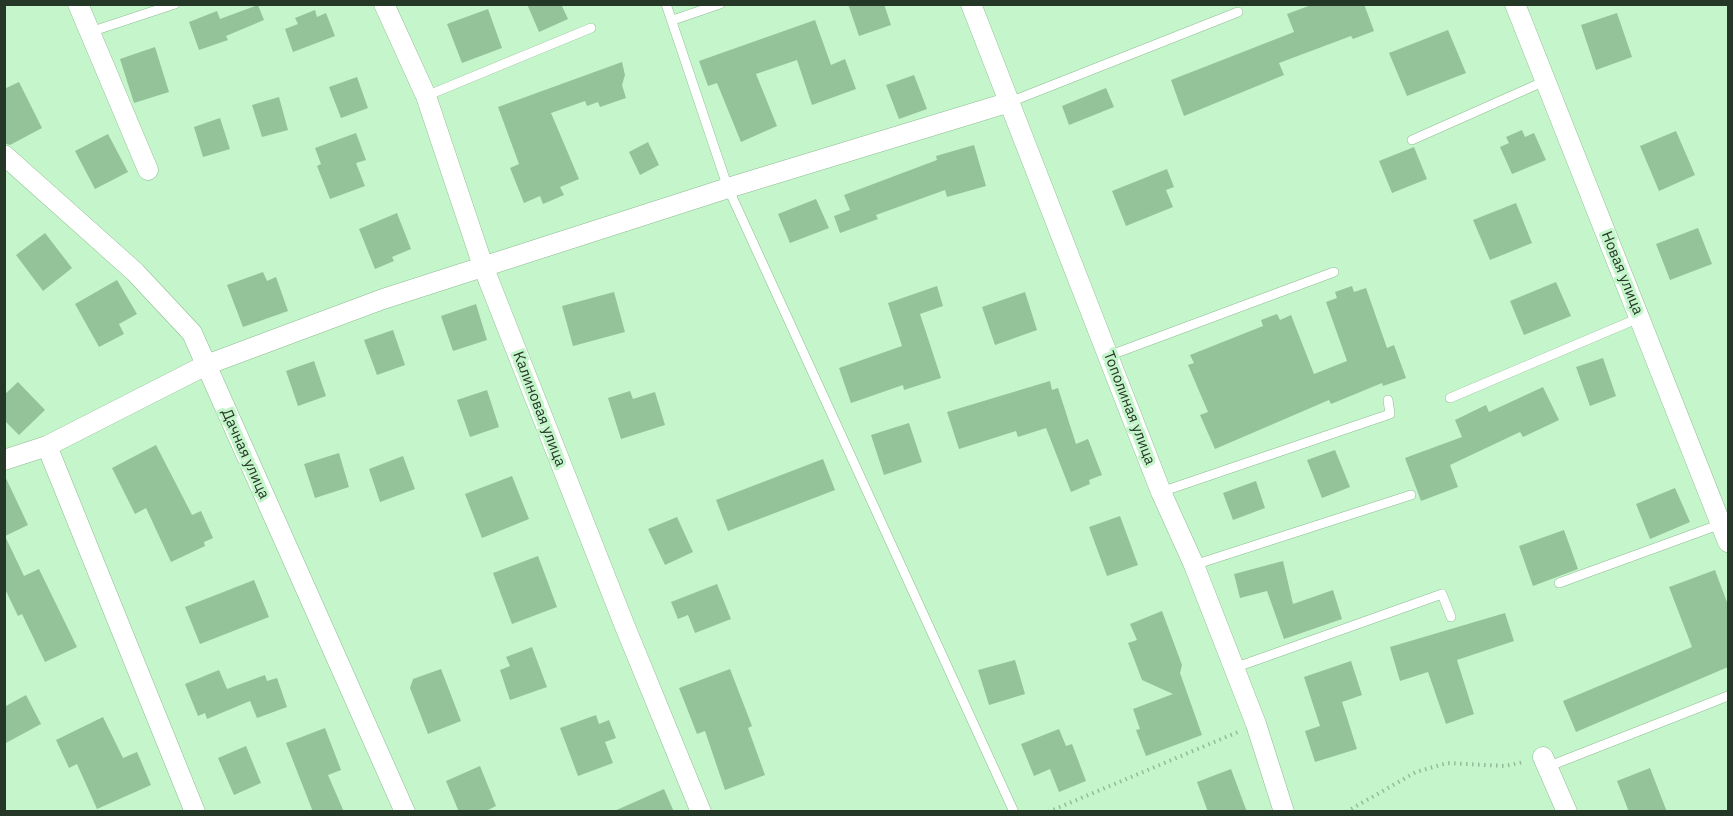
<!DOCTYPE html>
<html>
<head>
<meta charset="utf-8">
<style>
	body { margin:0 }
	#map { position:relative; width:1733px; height:816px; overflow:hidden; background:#c5f5ca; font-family:"IBM Plex Sans",sans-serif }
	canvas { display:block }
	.frame { position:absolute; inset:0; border:6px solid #253727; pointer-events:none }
</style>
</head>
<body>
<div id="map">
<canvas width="1733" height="816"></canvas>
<div class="frame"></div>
</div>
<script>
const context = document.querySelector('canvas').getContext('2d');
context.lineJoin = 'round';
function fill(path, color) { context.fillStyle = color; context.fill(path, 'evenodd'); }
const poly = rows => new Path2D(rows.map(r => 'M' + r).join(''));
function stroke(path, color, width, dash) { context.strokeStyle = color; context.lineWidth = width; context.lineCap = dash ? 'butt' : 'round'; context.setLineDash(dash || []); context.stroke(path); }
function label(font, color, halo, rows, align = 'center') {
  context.font = font + ' "IBM Plex Sans",sans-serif'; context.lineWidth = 6; context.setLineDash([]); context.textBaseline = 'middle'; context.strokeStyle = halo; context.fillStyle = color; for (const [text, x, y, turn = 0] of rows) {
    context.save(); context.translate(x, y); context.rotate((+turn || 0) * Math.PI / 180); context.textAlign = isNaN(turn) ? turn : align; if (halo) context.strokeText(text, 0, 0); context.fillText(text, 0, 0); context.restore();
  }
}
const building = poly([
	[527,4,561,4,568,19,539,32],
	[848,4,884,4,891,25,859,36],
	[1314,4,1364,4,1374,31,1353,39,1351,36,1279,63,1284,75,1184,116,1171,80,1294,32,1287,14],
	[258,5,264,20,226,36,228,40,199,50,189,22,217,11,220,19],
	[488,9,502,48,462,63,447,24],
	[315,10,317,17,326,13,335,36,293,52,285,29,298,24,295,18],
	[1617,13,1632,57,1596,70,1581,25],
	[815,20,831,65,845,59,856,89,812,105,797,60,756,74,777,126,741,142,717,83,708,86,699,61],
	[1448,30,1466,73,1407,96,1389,53],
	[155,47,169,92,134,103,120,59],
	[622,62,625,75,622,85,626,98,600,107,598,102,587,106,585,101,551,113,579,179,560,187,564,195,543,204,540,196,524,203,510,168,519,164,498,107],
	[914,75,927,109,899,119,886,85],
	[357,77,368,108,341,118,329,87],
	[19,82,42,128,10,145,4,143,4,89],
	[1106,88,1114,107,1069,125,1062,106],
	[279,97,288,130,262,137,252,105],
	[220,118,230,149,203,157,194,127],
	[1522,130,1525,137,1534,133,1546,160,1512,174,1500,147,1509,143,1506,137],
	[1676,131,1695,175,1659,191,1640,146],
	[356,133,366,160,356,163,365,186,330,199,317,166,321,164,315,148],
	[108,134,128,172,95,189,75,151],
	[648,142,659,165,640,175,629,152],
	[974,145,986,186,947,197,945,190,876,215,878,219,840,233,834,216,850,210,844,195,937,160,936,156],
	[1414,147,1427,179,1392,193,1379,161],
	[1167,169,1174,187,1166,190,1173,207,1126,226,1112,191],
	[816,199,829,228,790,243,778,214],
	[1516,203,1532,243,1490,260,1473,220],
	[397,213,411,249,392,257,394,261,375,269,359,229],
	[1698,228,1712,264,1670,280,1656,244],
	[45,233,72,268,43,291,16,255],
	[263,272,267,281,276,277,288,311,243,327,227,285],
	[117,280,137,314,119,324,124,334,99,347,75,304],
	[1556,282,1571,316,1524,335,1510,301],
	[937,286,943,306,920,314,941,378,904,390,903,385,851,403,839,368,902,346,888,303],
	[1352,286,1354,292,1366,288,1387,348,1394,345,1406,378,1383,386,1382,383,1331,404,1329,400,1215,449,1200,415,1208,412,1188,365,1194,363,1190,355,1263,326,1261,320,1277,314,1280,320,1291,315,1314,374,1347,361,1326,302,1337,298,1335,292],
	[614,292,625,332,573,346,562,306],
	[1025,292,1037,330,995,345,982,307],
	[476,304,487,340,453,351,441,316],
	[393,330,405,365,377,375,364,340],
	[1603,358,1616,396,1590,406,1576,367],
	[314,361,326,396,298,406,286,371],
	[1050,381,1052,390,1058,388,1076,444,1088,439,1102,475,1089,480,1090,484,1071,492,1046,428,1018,437,1016,431,959,449,947,412],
	[18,382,45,410,19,435,4,420,4,395],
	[1543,387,1559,420,1523,437,1520,432,1450,465,1458,487,1421,501,1405,458,1462,437,1455,420,1486,405,1489,412],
	[487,390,499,427,470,437,457,400],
	[630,391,633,399,655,392,665,425,621,439,608,398],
	[909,423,922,462,884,475,871,435],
	[156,445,190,511,192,515,201,511,213,538,204,542,205,546,171,562,146,508,135,514,112,468],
	[1335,450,1350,487,1322,498,1307,460],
	[339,453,349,487,315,498,304,464],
	[403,456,415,489,380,502,369,469],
	[823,459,835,490,728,531,716,500],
	[4,474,28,525,5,536,24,576,39,569,77,647,45,662,22,614,18,616,4,587],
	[512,476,529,519,482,538,465,494],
	[1256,481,1265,508,1233,520,1223,493],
	[1675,488,1690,522,1650,539,1636,504],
	[1120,516,1138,565,1107,576,1089,527],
	[677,517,693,552,665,565,648,529],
	[1564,530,1578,569,1533,586,1519,546],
	[538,556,557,607,512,624,493,573],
	[1283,561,1293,604,1333,590,1342,619,1284,639,1267,591,1240,598,1234,574],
	[1715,570,1728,605,1728,667,1576,732,1563,701,1692,647,1669,587],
	[254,580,269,617,200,644,185,607],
	[717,584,731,619,695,633,688,615,678,619,671,602],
	[1162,611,1182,665,1180,673,1202,735,1146,756,1136,730,1140,729,1133,709,1173,694,1142,680,1128,643,1137,640,1130,624],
	[1505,613,1514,641,1457,660,1474,714,1446,724,1428,672,1400,681,1390,647],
	[532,647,547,687,510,700,500,670,510,666,506,657],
	[1015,660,1025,694,989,705,978,670],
	[1351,661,1362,695,1342,702,1357,749,1315,762,1305,731,1320,726,1304,677],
	[441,669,461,721,428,734,410,688,413,679],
	[730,669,752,726,748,728,765,775,725,790,705,731,697,734,679,688],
	[219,670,227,689,265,675,267,681,277,678,287,707,257,718,250,701,207,719,205,713,198,716,185,684],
	[26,695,41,724,4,744,4,707],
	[596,715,599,724,609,720,616,738,605,742,613,763,578,776,560,728],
	[103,717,123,758,137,752,151,785,97,809,77,764,69,768,56,740],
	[325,728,341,770,328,775,344,812,313,812,286,743],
	[1059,729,1066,746,1072,744,1086,781,1059,792,1050,769,1034,776,1021,744],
	[246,746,261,783,234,795,218,758],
	[480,766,496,806,484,812,459,812,446,781],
	[1650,768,1667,812,1629,812,1617,781],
	[1231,769,1247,812,1208,812,1197,782],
	[664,789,674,812,612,812]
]);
const path = poly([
	[1048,812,1238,732],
	[1346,812,1416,772,1447,763,1505,766,1524,762]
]);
const service = poly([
	[666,4,728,188,1014,812],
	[673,20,720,4],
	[90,32,175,4],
	[426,96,591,28],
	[1010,102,1238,12],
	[1412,140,1545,81],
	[1108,356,1334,272],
	[1450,398,1639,318],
	[1161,492,1390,414,1388,400],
	[1194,565,1411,495],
	[1559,583,1721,524],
	[1234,668,1442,594,1451,617],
	[1547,767,1728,696]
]);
const minor = poly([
	[78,4,148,170],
	[384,4,426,96,483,266,624,624,701,812],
	[971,4,1161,492,1194,565,1256,724,1284,812],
	[1515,4,1728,542],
	[4,155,135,272,192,333,405,812],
	[47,446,195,812],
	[4,460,47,446,206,365,383,299,728,188,1010,102],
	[1543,757,1567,812]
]);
const streetNames = [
	["Новая улица",1622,273,68],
	["Тополиная улица",1129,408,69],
	["Калиновая улица",539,409,69],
	["Дачная улица",245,454,66]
];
fill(building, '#94c399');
stroke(service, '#8ebc93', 10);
stroke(minor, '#8ebc93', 21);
stroke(path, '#94bb98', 4, [1.5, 4.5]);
stroke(service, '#fff', 9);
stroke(minor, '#fff', 20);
label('15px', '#253727', '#c5f5ca', streetNames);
</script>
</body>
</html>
